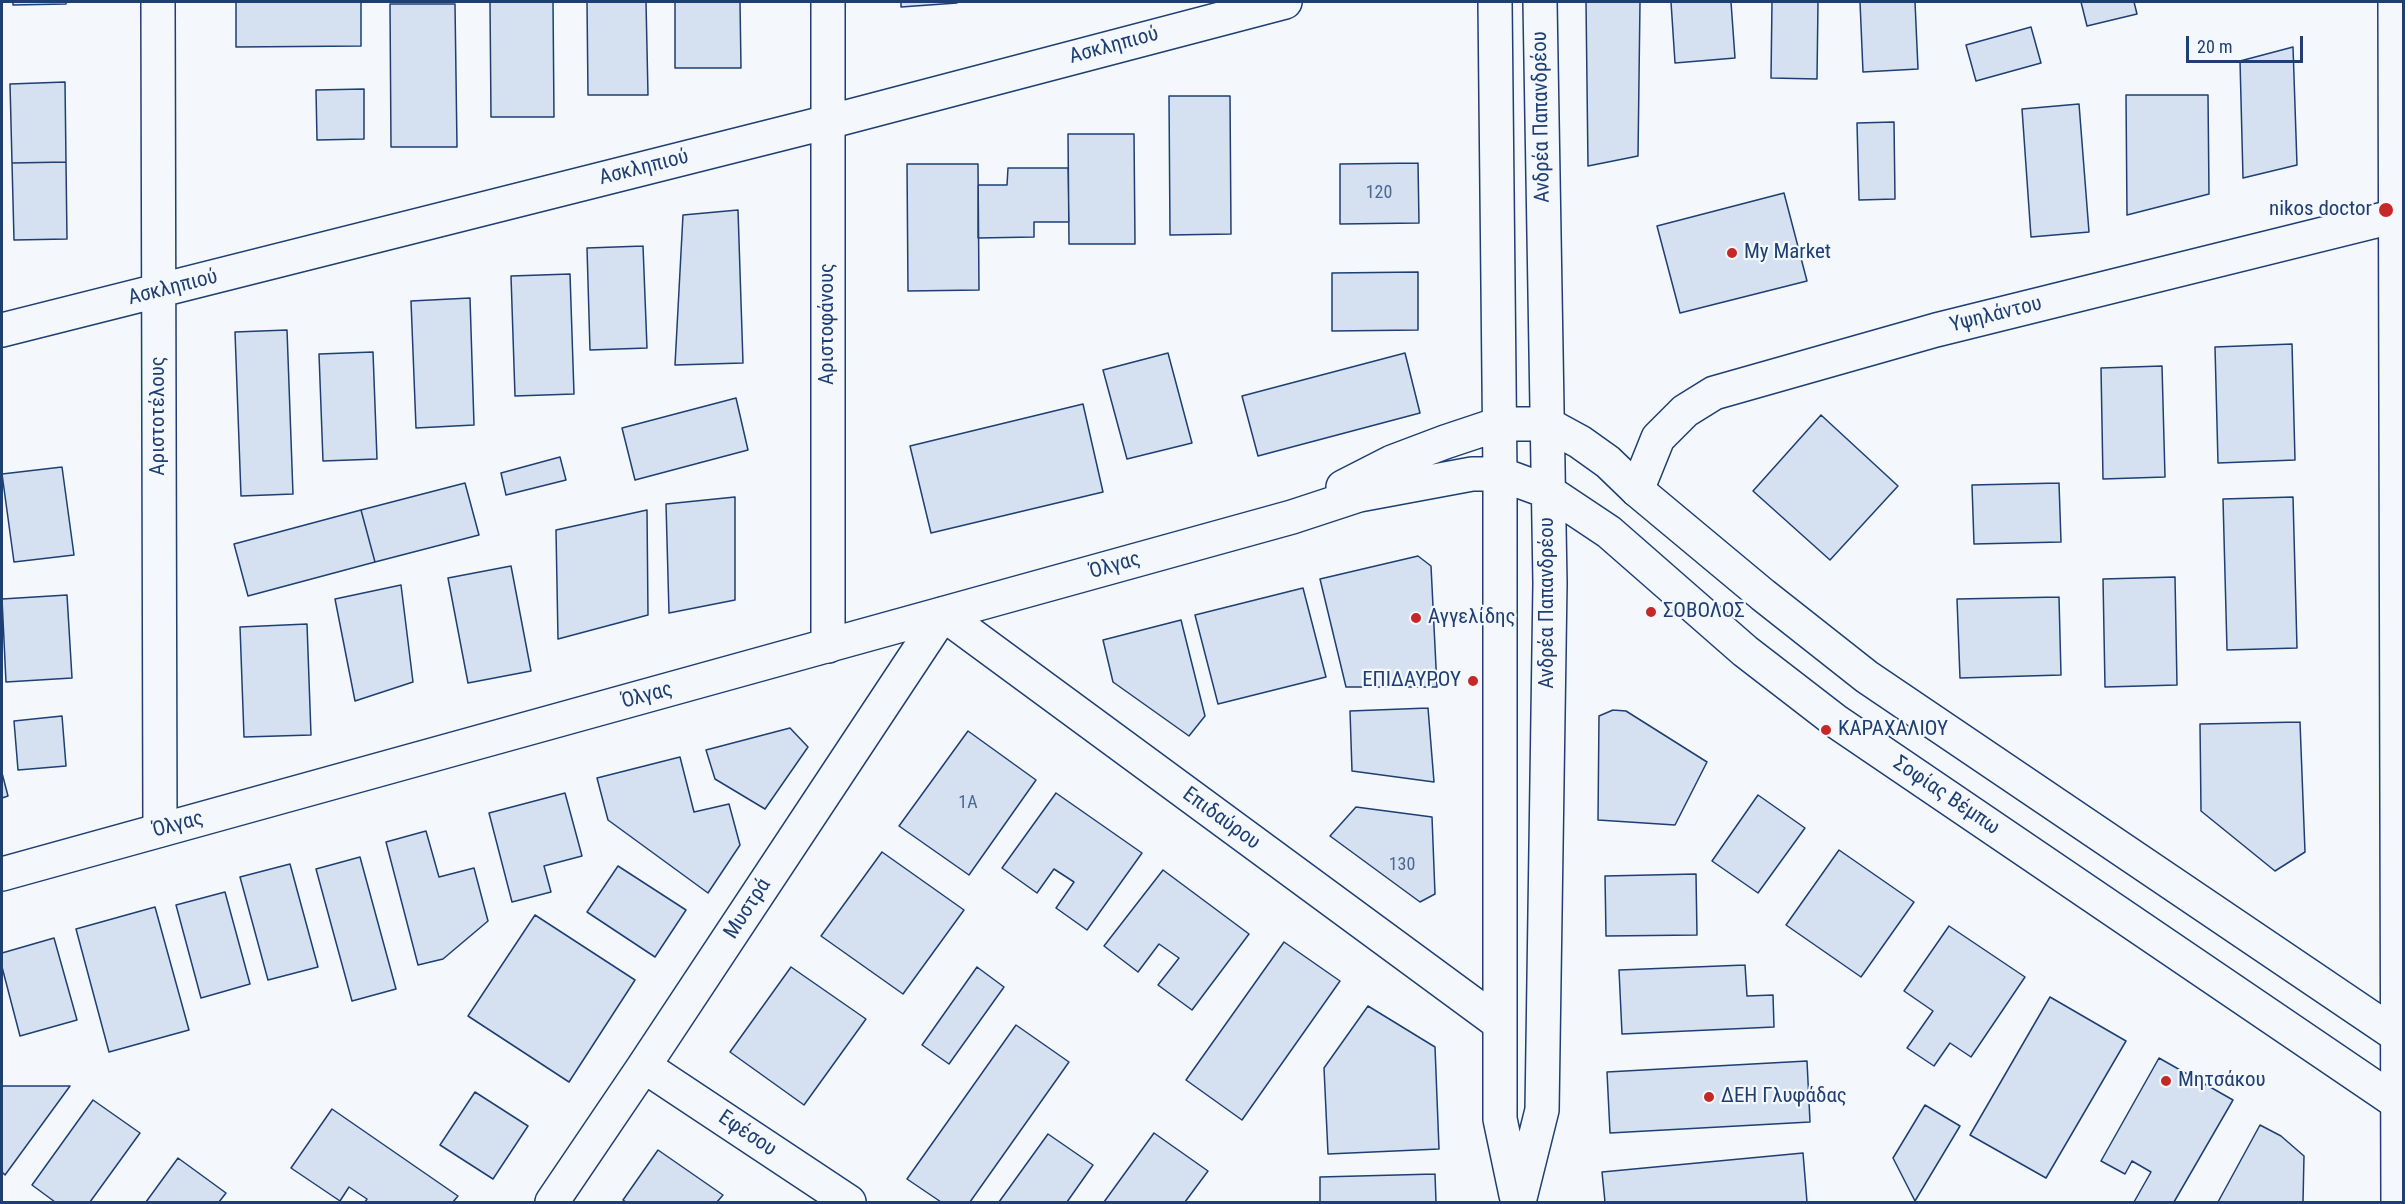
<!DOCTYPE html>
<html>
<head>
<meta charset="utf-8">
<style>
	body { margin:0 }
	#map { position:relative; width:2405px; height:1204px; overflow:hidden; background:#f4f7fb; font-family:"Roboto Condensed",sans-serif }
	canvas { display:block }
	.frame { position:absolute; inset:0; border:3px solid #1d3f73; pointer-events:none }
	.scale { position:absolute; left:2186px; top:36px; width:117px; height:27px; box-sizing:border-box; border:3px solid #1d3f73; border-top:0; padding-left:8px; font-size:18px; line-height:21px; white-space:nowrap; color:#1d3f73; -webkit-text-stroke:4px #f4f7fb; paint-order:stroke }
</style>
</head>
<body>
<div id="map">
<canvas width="2405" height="1204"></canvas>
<div class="frame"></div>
<div class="scale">20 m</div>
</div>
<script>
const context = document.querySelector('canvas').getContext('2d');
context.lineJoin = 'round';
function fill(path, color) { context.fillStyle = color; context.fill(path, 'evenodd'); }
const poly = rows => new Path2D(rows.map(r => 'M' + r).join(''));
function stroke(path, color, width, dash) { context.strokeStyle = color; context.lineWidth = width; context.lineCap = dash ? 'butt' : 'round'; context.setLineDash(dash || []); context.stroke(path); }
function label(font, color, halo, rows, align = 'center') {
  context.font = font + ' "Roboto Condensed",sans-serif'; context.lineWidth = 4.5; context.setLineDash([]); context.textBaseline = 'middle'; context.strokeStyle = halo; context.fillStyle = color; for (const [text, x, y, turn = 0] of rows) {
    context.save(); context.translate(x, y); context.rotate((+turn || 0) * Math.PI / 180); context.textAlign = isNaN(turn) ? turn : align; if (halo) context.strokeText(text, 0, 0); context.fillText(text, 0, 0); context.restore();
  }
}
const building = poly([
	[13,2,66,2,66,4,13,5,13,2],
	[236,2,361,2,361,46,236,47,236,2],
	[490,2,553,2,554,117,491,117,490,2],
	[587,2,646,2,648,95,588,95,587,2],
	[675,2,740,2,741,68,675,68,675,2],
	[901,2,957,2,957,3,901,7,901,2],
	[1586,2,1640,2,1638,156,1588,166,1586,2],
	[1671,2,1731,2,1735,58,1675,63,1671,2],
	[1772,2,1818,2,1817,79,1771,78,1772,2],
	[1860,2,1915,2,1918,69,1863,72,1860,2],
	[2081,2,2134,2,2137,14,2087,26,2081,2],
	[390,4,455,4,457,147,391,147,390,4],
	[2031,27,2041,63,1976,81,1966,45,2031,27],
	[2293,47,2297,165,2243,178,2240,61,2293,47],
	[65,82,66,162,12,163,10,84,65,82],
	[364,89,364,139,317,140,316,90,364,89],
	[2126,95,2208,95,2209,194,2127,215,2126,95],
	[1169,96,1230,96,1231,234,1170,235,1169,96],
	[2079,104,2089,232,2031,237,2022,109,2079,104],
	[1894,122,1895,199,1859,200,1857,123,1894,122],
	[1068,134,1134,134,1135,244,1069,244,1068,134],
	[66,162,67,239,14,240,12,163,66,162],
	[1418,163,1419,223,1340,224,1340,164,1418,163],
	[907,164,978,164,979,290,908,291,907,164],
	[1008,168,1068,168,1069,222,1034,222,1034,237,978,238,978,185,1007,185,1008,168],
	[1784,193,1807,281,1680,313,1657,226,1784,193],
	[738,210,743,363,675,365,683,215,738,210],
	[643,246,647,348,590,350,587,248,643,246],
	[1418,272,1418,330,1332,331,1332,273,1418,272],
	[570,274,574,394,515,396,511,276,570,274],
	[470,298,474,425,416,428,411,301,470,298],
	[287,330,293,494,241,496,235,332,287,330],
	[2292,344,2295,460,2218,463,2215,347,2292,344],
	[373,352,377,459,323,461,319,354,373,352],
	[1168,353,1192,443,1127,459,1103,370,1168,353],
	[1405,353,1420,413,1258,456,1242,396,1405,353],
	[2162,366,2165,477,2103,479,2101,368,2162,366],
	[736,398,748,450,635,480,622,428,736,398],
	[1083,404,1103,492,931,533,910,446,1083,404],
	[1821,415,1898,486,1830,560,1753,491,1821,415],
	[560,457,566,480,506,495,501,473,560,457],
	[62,467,74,555,14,562,2,474,62,467],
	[465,483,479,535,375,562,361,510,465,483],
	[2059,483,2061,542,1974,544,1972,485,2059,483],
	[735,497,735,600,669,613,666,504,735,497],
	[2293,497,2297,648,2227,650,2223,499,2293,497],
	[361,510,375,562,248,596,234,544,361,510],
	[647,510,648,615,558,639,556,530,647,510],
	[1418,556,1431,566,1437,687,1346,687,1320,579,1418,556],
	[511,566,531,671,468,683,448,578,511,566],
	[2175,577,2177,685,2105,687,2103,579,2175,577],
	[401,585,413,682,355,701,335,599,401,585],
	[1303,588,1326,677,1218,704,1195,615,1303,588],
	[67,595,72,678,6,682,2,599,67,595],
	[2059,597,2061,675,1960,678,1957,599,2059,597],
	[1181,620,1205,716,1189,736,1113,682,1103,640,1181,620],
	[307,624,311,735,244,737,240,627,307,624],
	[1428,708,1434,782,1352,771,1350,711,1428,708],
	[1613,710,1626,711,1707,762,1675,825,1598,820,1599,716,1613,710],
	[62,716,66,766,18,770,14,721,62,716],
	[2300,722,2305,852,2275,871,2201,811,2200,724,2300,722],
	[790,728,808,747,765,809,715,779,706,750,790,728],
	[968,731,1036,780,969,875,899,826,968,731],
	[680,757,694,812,729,804,740,845,708,893,608,820,597,778,680,757],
	[2,773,8,796,2,798,2,773],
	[565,793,582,856,544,866,551,892,512,902,489,813,565,793],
	[1056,793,1142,853,1087,930,1056,908,1074,882,1054,869,1037,893,1002,868,1056,793],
	[1758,795,1805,828,1758,893,1712,861,1758,795],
	[1356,807,1432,817,1435,894,1420,902,1330,836,1356,807],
	[426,831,439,877,474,868,488,921,443,959,418,965,386,842,426,831],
	[1839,850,1914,902,1861,977,1786,925,1839,850],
	[882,852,964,910,903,994,821,936,882,852],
	[360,857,396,989,352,1001,316,869,360,857],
	[290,864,318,967,268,980,240,877,290,864],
	[618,866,686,910,655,957,587,912,618,866],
	[1163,870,1249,934,1192,1010,1158,985,1179,958,1159,944,1138,972,1104,946,1163,870],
	[1696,874,1697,935,1606,936,1605,876,1696,874],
	[225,892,250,984,201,998,176,905,225,892],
	[155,907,189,1030,109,1052,76,929,155,907],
	[535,915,635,980,569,1082,468,1016,535,915],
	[1949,926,2025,977,1971,1057,1950,1043,1934,1066,1907,1048,1933,1011,1904,991,1949,926],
	[54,938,77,1020,20,1036,2,967,2,953,54,938],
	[1284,942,1340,981,1242,1120,1186,1080,1284,942],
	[1745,965,1747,996,1773,995,1774,1027,1622,1034,1619,970,1745,965],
	[791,967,866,1019,804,1105,730,1052,791,967],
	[977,967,1004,987,949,1064,922,1045,977,967],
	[2050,997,2126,1041,2046,1178,1970,1135,2050,997],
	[1368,1006,1435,1047,1439,1149,1328,1154,1324,1068,1368,1006],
	[1016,1025,1069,1062,970,1202,941,1202,907,1179,1016,1025],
	[2159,1058,2233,1100,2174,1202,2134,1202,2151,1172,2132,1161,2125,1174,2101,1161,2159,1058],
	[1807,1061,1810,1122,1610,1133,1607,1072,1807,1061],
	[2,1086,70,1086,5,1175,2,1172,2,1086],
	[475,1092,528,1126,493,1179,440,1145,475,1092],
	[93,1100,140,1133,90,1202,55,1202,32,1185,93,1100],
	[1925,1105,1960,1126,1915,1201,1893,1158,1925,1105],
	[332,1109,458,1196,453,1202,365,1202,367,1199,349,1187,340,1201,291,1168,332,1109],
	[2260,1125,2281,1136,2304,1156,2303,1202,2218,1202,2260,1125],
	[1154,1133,1208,1171,1185,1202,1104,1202,1154,1133],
	[1048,1134,1093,1165,1067,1202,999,1202,1048,1134],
	[658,1150,723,1195,717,1202,626,1202,623,1200,658,1150],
	[1803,1153,1807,1202,1605,1202,1602,1172,1803,1153],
	[178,1158,226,1193,219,1202,146,1202,178,1158],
	[1435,1174,1436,1202,1320,1202,1320,1177,1435,1174]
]);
const street = poly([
	[158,2,160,830],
	[828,2,828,646],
	[2395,2,2398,1202],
	[2,330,828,122,1285,2],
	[1637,490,1658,438,1685,411,1714,393,1936,330,2404,214],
	[644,1066,849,1202],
	[552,1202,644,1066,943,614,1499,1023]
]);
const secondary = poly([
	[1495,2,1500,474,1500,1119,1516,1195],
	[1343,487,1392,462,1445,442,1499,424,1547,424,1580,442,1608,462,1637,490,1763,595,1867,677,2404,1040],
	[2,874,1292,517,1359,495,1472,474,1500,474,1549,492,1609,532,1745,651,1837,722,2404,1107],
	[1519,1202,1542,1110,1550,583,1540,2]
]);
const markers = [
	[2386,210,8,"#c62828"],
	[1732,253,6,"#c62828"],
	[1651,612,6,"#c62828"],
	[1416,618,6,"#c62828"],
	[1473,681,6,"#c62828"],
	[1826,730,6,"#c62828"],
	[2166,1081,6,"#c62828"],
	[1709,1097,6,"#c62828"]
];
const numberNames = [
	["120",1379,193],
	["1Α",968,803],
	["130",1402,865]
];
const streetNames = [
	["Ασκληπιού",1114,46,-15],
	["Ανδρέα Παπανδρέου",1542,117,-91],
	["Ασκληπιού",644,168,-14],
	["Ασκληπιού",173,288,-14],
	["Υψηλάντου",1996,315,-14],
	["Αριστοφάνους",828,324,-90],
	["Αριστοτέλους",159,416,-90],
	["Όλγας",1115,566,-16],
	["Ανδρέα Παπανδρέου",1548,603,-90],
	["Όλγας",647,696,-15],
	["Σοφίας Βέμπω",1946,796,34],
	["Επιδαύρου",1221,819,36],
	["Όλγας",178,825,-15],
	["Μυστρά",748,909,-57],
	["Εφέσου",747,1134,34]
];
const poiNames = [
	["nikos doctor",2372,210,"right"],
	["My Market",1744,253],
	["ΣΟΒΟΛΟΣ",1663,612],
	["Αγγελίδης",1428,618],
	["ΕΠΙΔΑΥΡΟΥ",1461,681,"right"],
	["ΚΑΡΑΧΑΛΙΟΥ",1838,730],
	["Μητσάκου",2178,1081],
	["ΔΕΗ Γλυφάδας",1721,1097]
];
fill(building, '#d5e0f0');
stroke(building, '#1d3f73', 1.5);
stroke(street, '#1d3f73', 36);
stroke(secondary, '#1d3f73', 36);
stroke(street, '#f4f7fb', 33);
stroke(secondary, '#f4f7fb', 33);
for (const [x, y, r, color] of markers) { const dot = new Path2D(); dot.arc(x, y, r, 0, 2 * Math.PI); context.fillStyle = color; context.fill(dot); stroke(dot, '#f4f7fb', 2); }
label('18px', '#4b6792', null, numberNames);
label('21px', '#1d3f73', '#f4f7fb', streetNames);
label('21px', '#1d3f73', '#f4f7fb', poiNames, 'left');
</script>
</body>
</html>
